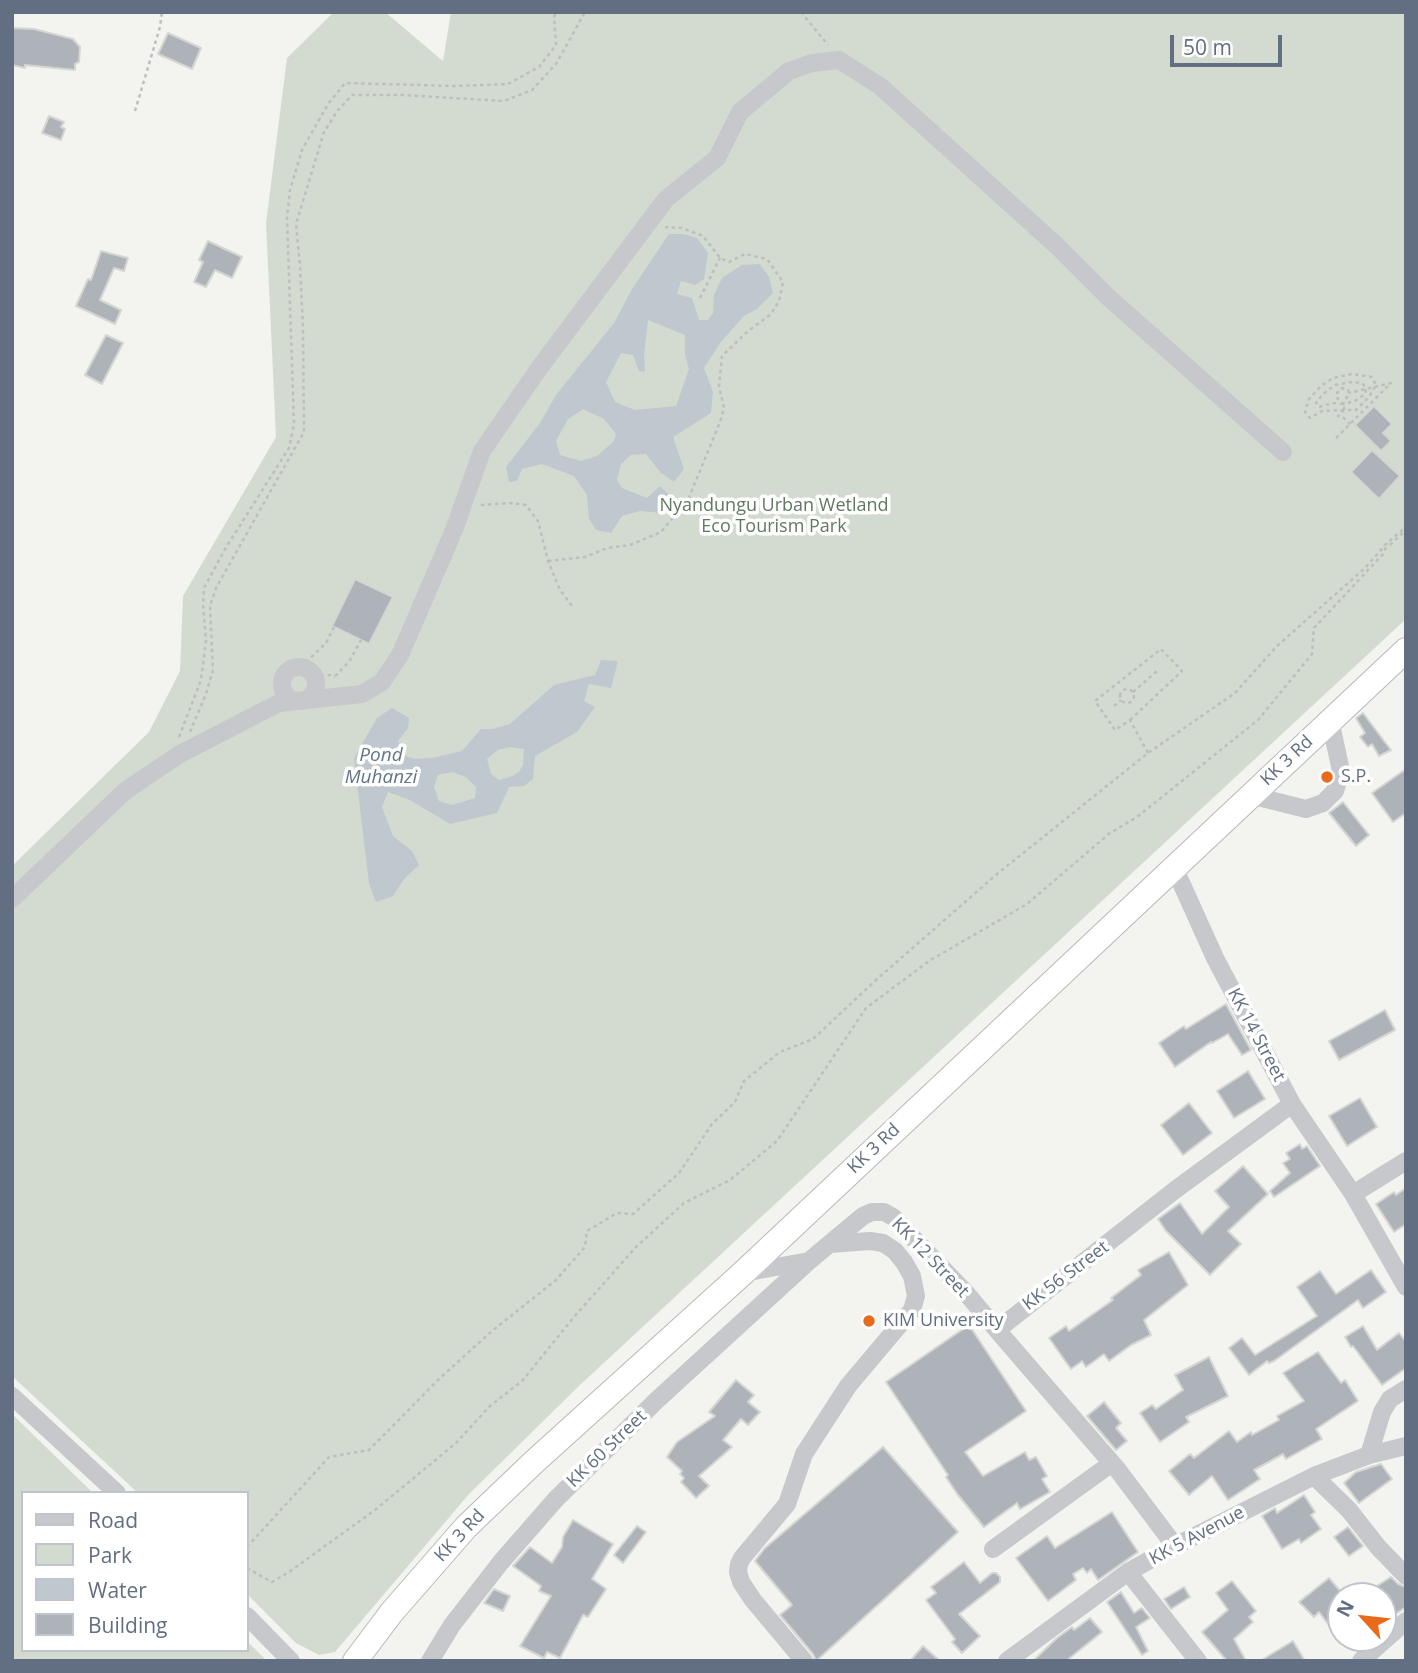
<!DOCTYPE html>
<html>
<head>
<meta charset="utf-8">
<style>
	body { margin:0 }
	#map { position:relative; width:1418px; height:1673px; overflow:hidden; background:#f3f4ef; font-family:"Open Sans",sans-serif }
	canvas { display:block }
	.frame { position:absolute; inset:0; border:14px solid #626f82; pointer-events:none }
	.legend { position:absolute; left:21px; top:1491px; width:228px; height:161px; box-sizing:border-box; background:#fff; border:2px solid #c0c5cd; margin:0; padding:9px 12px; list-style:none; font-size:21px; color:#626f82 }
	.legend li { display:flex; align-items:center; gap:14px; height:35px }
	.legend b { width:35px; border:2px solid #c0c5cd }
	.north { position:absolute; left:1327px; top:1582px; width:70px; height:70px; box-sizing:border-box; background:#fff; border:2px solid #c0c5cd; border-radius:50%; rotate:297deg; font-size:19px; font-weight:700; line-height:28px; text-align:center; color:#626f82 }
	.north::after { content:''; display:block; margin:auto; width:24px; height:32px; background:#e96a1b; clip-path:polygon(50% 0,100% 100%,50% 72%,0 100%) }
	.scale { position:absolute; left:1170px; top:35px; width:112px; height:32px; box-sizing:border-box; border:4px solid #626f82; border-top:0; padding-left:9px; font-size:21px; line-height:24px; white-space:nowrap; color:#626f82; -webkit-text-stroke:5px #fff; paint-order:stroke }
</style>
</head>
<body>
<div id="map">
<canvas width="1418" height="1673"></canvas>
<div class="frame"></div>
<ul class="legend">
<li><b style="height:9px;background:#c6c8cc"></b>Road</li>
<li><b style="height:19px;background:#d3dbd0"></b>Park</li>
<li><b style="height:19px;background:#bfc8ce"></b>Water</li>
<li><b style="height:19px;background:#aeb3ba"></b>Building</li>
</ul>
<div class="north">N</div>
<div class="scale">50 m</div>
</div>
<script>
const context = document.querySelector('canvas').getContext('2d');
context.lineJoin = 'round';
function fill(path, color) { context.fillStyle = color; context.fill(path, 'evenodd'); }
const poly = rows => new Path2D(rows.map(r => 'M' + r).join(''));
function stroke(path, color, width, dash) { context.strokeStyle = color; context.lineWidth = width; context.lineCap = dash ? 'butt' : 'round'; context.setLineDash(dash || []); context.stroke(path); }
function label(font, color, halo, rows, align = 'center') {
  context.font = font + ' "Open Sans",sans-serif'; context.lineWidth = 7; context.setLineDash([]); context.textBaseline = 'middle'; context.strokeStyle = halo; context.fillStyle = color; for (const [text, x, y, turn = 0] of rows) {
    context.save(); context.translate(x, y); context.rotate((+turn || 0) * Math.PI / 180); context.textAlign = isNaN(turn) ? turn : align; if (halo) context.strokeText(text, 0, 0); context.fillText(text, 0, 0); context.restore();
  }
}
const green = poly([
	[334,12,385,12,443,61,451,12,1406,12,1406,619,580,1385,469,1494,335,1652,319,1655,296,1643,247,1594,247,1493,138,1493,12,1376,12,866,149,732,180,671,183,596,276,437,266,223,287,58],
	[12,1414,93,1493,23,1493,23,1650,247,1650,247,1641,267,1661,12,1661]
]);
const water = poly([
	[669,234,683,234,697,238,708,253,704,279,695,285,681,281,677,294,692,298,699,320,708,320,713,313,714,295,722,278,742,265,760,264,769,277,773,293,757,309,744,316,721,342,704,368,713,392,711,413,673,437,684,469,674,482,660,472,646,454,631,455,621,464,617,480,622,488,647,498,660,486,668,494,662,513,640,511,622,516,611,533,596,530,589,519,587,495,574,476,542,464,522,469,517,481,509,482,506,467,540,423,556,395,614,323,632,289],
	[648,320,685,335,685,355,689,369,676,406,635,410,615,402,606,382,621,353,633,355,639,371,645,372,644,356],
	[583,409,604,419,616,434,614,441,597,456,581,461,560,455,556,441,568,419],
	[601,660,618,661,611,688,589,684,584,701,595,707,577,732,535,756,533,779,524,786,509,787,497,813,450,824,410,800,388,792,382,807,393,836,412,851,419,865,404,879,393,896,376,902,369,883,354,758,377,718,392,708,409,718,408,728,398,741,404,755,414,759,432,758,462,751,481,729,493,729,510,724,554,685,595,675],
	[510,747,524,749,523,765,519,772,510,777,499,780,491,774,487,759,498,750],
	[452,772,466,777,476,787,475,798,452,805,439,801,434,787,438,775]
]);
const building = poly([
	[12,28,34,29,73,39,80,47,79,62,75,64,75,70,25,65,25,68,12,65,12,28],
	[168,33,201,48,192,69,158,54,168,33],
	[49,116,64,122,61,127,65,129,61,140,42,133,49,116],
	[208,241,242,257,232,278,215,270,206,287,194,282,203,262,199,260,208,241],
	[101,251,128,258,124,271,114,268,100,300,121,310,115,324,76,306,88,279,91,280,101,251],
	[106,335,123,343,102,384,85,375,106,335],
	[1374,406,1392,424,1383,433,1391,441,1381,451,1355,425,1374,406],
	[1372,450,1400,476,1379,499,1351,472,1372,450],
	[355,579,393,597,369,644,332,626,355,579],
	[1363,713,1378,733,1391,750,1379,756,1372,744,1368,747,1360,737,1365,733,1356,718,1363,713],
	[1406,769,1406,813,1393,822,1372,793,1406,769],
	[1343,802,1369,835,1356,846,1329,813,1343,802],
	[1226,1004,1251,1050,1242,1055,1228,1034,1212,1043,1211,1042,1175,1067,1159,1043,1184,1026,1186,1029,1226,1004],
	[1385,1010,1395,1030,1339,1060,1329,1041,1385,1010],
	[1248,1071,1265,1099,1234,1118,1217,1091,1248,1071],
	[1360,1098,1377,1127,1347,1146,1329,1116,1360,1098],
	[1189,1103,1212,1133,1183,1155,1161,1125,1189,1103],
	[1300,1144,1302,1149,1307,1146,1320,1166,1274,1197,1270,1191,1290,1173,1283,1163,1290,1159,1286,1153,1300,1144],
	[1243,1166,1268,1194,1228,1231,1241,1244,1210,1275,1166,1231,1158,1219,1180,1203,1202,1234,1229,1207,1215,1191,1243,1166],
	[1406,1188,1406,1224,1394,1232,1376,1204,1394,1192,1396,1195,1406,1188],
	[1169,1252,1188,1285,1144,1320,1151,1335,1131,1345,1109,1361,1104,1354,1086,1367,1082,1361,1071,1369,1049,1338,1066,1326,1069,1331,1113,1300,1111,1298,1141,1275,1138,1270,1169,1252],
	[1371,1270,1386,1292,1363,1308,1358,1300,1274,1361,1269,1363,1267,1361,1249,1375,1229,1348,1242,1338,1255,1355,1317,1316,1297,1287,1320,1271,1336,1294,1371,1270],
	[969,1325,1026,1411,965,1452,983,1476,1025,1452,1029,1460,1036,1457,1047,1476,1042,1479,1050,1492,1020,1509,1017,1503,984,1527,958,1495,946,1477,948,1475,886,1382,969,1325],
	[1363,1326,1377,1350,1399,1333,1406,1342,1406,1368,1382,1385,1353,1346,1351,1347,1345,1337,1363,1326],
	[1318,1352,1341,1383,1345,1380,1358,1401,1316,1429,1322,1439,1286,1459,1283,1454,1254,1470,1260,1479,1228,1500,1212,1476,1189,1495,1169,1471,1190,1454,1194,1458,1229,1431,1237,1442,1251,1432,1252,1435,1279,1420,1277,1416,1304,1401,1283,1373,1318,1352],
	[1209,1357,1228,1396,1186,1417,1189,1422,1160,1442,1140,1413,1152,1405,1156,1409,1183,1390,1175,1375,1209,1357],
	[736,1380,754,1395,748,1402,760,1412,748,1425,741,1419,723,1440,732,1447,699,1476,709,1486,696,1498,681,1482,684,1478,680,1474,682,1471,667,1457,677,1442,715,1416,709,1412,736,1380],
	[1104,1402,1121,1423,1116,1428,1127,1441,1116,1450,1087,1416,1104,1402],
	[883,1447,958,1532,816,1661,813,1654,780,1615,792,1605,755,1561,765,1548,883,1447],
	[1381,1464,1392,1479,1359,1503,1344,1483,1356,1472,1381,1464],
	[1304,1495,1315,1512,1311,1515,1321,1529,1301,1543,1299,1539,1282,1549,1262,1516,1275,1508,1277,1513,1304,1495],
	[1112,1512,1138,1552,1098,1580,1091,1569,1087,1573,1083,1568,1073,1574,1076,1580,1048,1601,1016,1558,1047,1536,1055,1548,1112,1512],
	[573,1520,613,1544,592,1579,606,1589,588,1617,583,1615,560,1658,547,1652,544,1658,520,1646,551,1596,539,1591,541,1586,513,1566,530,1547,552,1563,562,1547,563,1537,573,1520],
	[637,1526,646,1532,623,1563,614,1555,637,1526],
	[1348,1527,1363,1546,1349,1556,1334,1537,1348,1527],
	[964,1562,980,1583,992,1573,996,1573,1000,1577,1000,1582,959,1614,980,1636,962,1653,952,1642,955,1639,926,1600,936,1593,931,1587,964,1562],
	[1391,1577,1398,1584,1406,1587,1406,1607,1383,1622,1383,1594,1377,1586,1391,1577],
	[1329,1578,1341,1592,1341,1641,1319,1612,1314,1617,1299,1602,1329,1578],
	[1232,1581,1256,1611,1249,1617,1253,1622,1234,1639,1246,1661,1227,1661,1202,1632,1228,1610,1216,1593,1232,1581],
	[1184,1587,1190,1597,1171,1609,1164,1599,1184,1587],
	[494,1589,510,1596,503,1611,484,1603,494,1589],
	[1121,1592,1134,1613,1142,1608,1150,1618,1136,1627,1148,1651,1142,1655,1107,1602,1121,1592],
	[1090,1618,1102,1632,1066,1661,1033,1661,1057,1638,1072,1627,1074,1630,1090,1618],
	[1293,1641,1305,1661,1260,1661,1293,1641],
	[923,1646,940,1661,910,1661,923,1646]
]);
const path = poly([
	[801,12,828,45],
	[135,111,160,27,162,12],
	[700,298,720,258],
	[1344,410,1322,411,1310,418,1305,412,1309,399,1321,386,1333,378,1352,374,1372,377,1376,385,1369,397,1356,410,1344,410,1338,416,1343,417,1350,424],
	[1344,410,1344,404,1332,403,1319,407,1316,403,1323,394,1335,385,1352,382,1362,383,1366,388,1365,394,1355,401,1344,404,1338,399,1336,394,1342,388,1348,390,1349,393,1344,403],
	[1336,438,1391,383,1349,393],
	[481,505,511,503,526,505,538,521,548,561,560,590,572,606],
	[1390,545,1406,530],
	[548,561,585,557,607,548,630,545,661,532,688,500,720,422,724,408,719,386,722,356,747,332,771,314,779,301,783,282,767,259,745,254,729,262,720,258,703,236,682,228,665,227],
	[301,667,326,643,334,627],
	[314,675,320,677,330,675,335,677],
	[335,676,349,662,361,640],
	'1120 696a7 7 0 1 1 14 0a7 7 0 1 1-14 0Z',
	[1133,692,1158,670],
	[1114,706,1121,700],
	[1130,720,1182,671,1161,649,1095,701,1115,730,1130,720,1148,753],
	[190,732,206,694,213,670,210,606,216,588,304,432,303,328,300,265,296,224,324,132,338,110,352,95,402,95,504,101,532,90,556,64,585,12],
	[179,737,201,680,206,641,203,604,204,588,225,549,289,448,294,424,287,218,290,190,302,150,328,104,345,83,454,86,508,84,539,67,556,45,554,17,556,12],
	[247,1547,329,1457,369,1450,440,1378,492,1331,556,1280,585,1247,587,1231,617,1213,633,1214,679,1173,712,1124,735,1102,744,1081,780,1052,813,1039,876,980,997,874,1148,753,1235,693,1277,646,1365,568,1387,543,1406,527],
	[247,1568,272,1582,289,1572,375,1510,456,1443,489,1407,523,1380,573,1318,636,1247,684,1203,730,1180,777,1141,866,1008,929,961,1027,904,1110,833,1137,817,1258,720,1312,654,1314,628,1384,553,1387,543]
]);
const minor = poly([
	'282 684a17 17 0 1 1 34 0a17 17 0 1 1-34 0Z',
	[1250,795,1306,809,1323,803,1335,791,1341,771,1330,720],
	[1174,867,1215,958,1292,1104,1353,1194],
	[12,899,125,791,180,754,279,703,362,694,382,682,400,655,454,530,482,451,540,367,666,199,717,158,740,112,789,71,812,63,839,60,880,86,1057,246,1108,297,1283,452],
	[1406,1161,1353,1194,1406,1287],
	[743,1273,809,1261,863,1216,872,1212,884,1212,893,1217,967,1294,997,1330],
	[12,1396,117,1493],
	[1369,1455,1382,1412,1390,1399,1406,1389],
	[1314,1476,1349,1510,1378,1547,1406,1576],
	[1175,1546,1117,1469,997,1330,1175,1190,1292,1104],
	[993,1549,1112,1463],
	[1128,1572,1198,1661],
	[247,1616,291,1661],
	[430,1661,452,1625,501,1562,556,1499,657,1400,809,1261],
	[804,1661,753,1600,741,1582,738,1572,739,1564,742,1558,787,1504,804,1454,848,1386,912,1310,916,1296,912,1276,904,1262,895,1251,883,1243,870,1241,830,1244],
	[1007,1661,1128,1572,1175,1546,1314,1476,1369,1455,1406,1446],
	[1361,1661,1406,1621]
]);
const highway = poly([
	[355,1661,392,1612,466,1527,534,1462,743,1273,1406,650]
]);
const markers = [
	[1327,777,7,"#e96a1b"],
	[869,1321,7,"#e96a1b"]
];
const parkNames = [
	["Nyandungu Urban Wetland",774,506],
	["Eco Tourism Park",774,527]
];
const streetNames = [
	["KK 3 Rd",1287,761,-43],
	["KK 14 Street",1256,1035,62],
	["KK 3 Rd",874,1149,-43],
	["KK 12 Street",930,1258,46],
	["KK 56 Street",1066,1276,-37],
	["KK 60 Street",607,1449,-44],
	["KK 3 Rd",460,1536,-47],
	["KK 5 Avenue",1197,1536,-28]
];
const poiNames = [
	["S.P.",1341,777],
	["KIM University",883,1321]
];
const waterNames = [
	["Pond",381,756],
	["Muhanzi",381,778]
];
fill(green, '#d3dbd0');
fill(water, '#bfc8ce');
fill(building, '#aeb3ba');
stroke(building, '#d5d5d2', 2);
stroke(highway, '#b6b8bb', 26);
stroke(path, '#bdbec0', 2.5, [3.5, 3.5]);
stroke(minor, '#c6c8cc', 18);
stroke(highway, '#fff', 24);
for (const [x, y, r, color] of markers) { const dot = new Path2D(); dot.arc(x, y, r, 0, 2 * Math.PI); context.fillStyle = color; context.fill(dot); stroke(dot, '#fff', 2.5); }
label('18px', '#627961', '#fff', parkNames);
label('18px', '#626f82', '#fff', streetNames);
label('18px', '#626f82', '#fff', poiNames, 'left');
label('italic 19px', '#627786', '#fff', waterNames);
</script>
</body>
</html>
